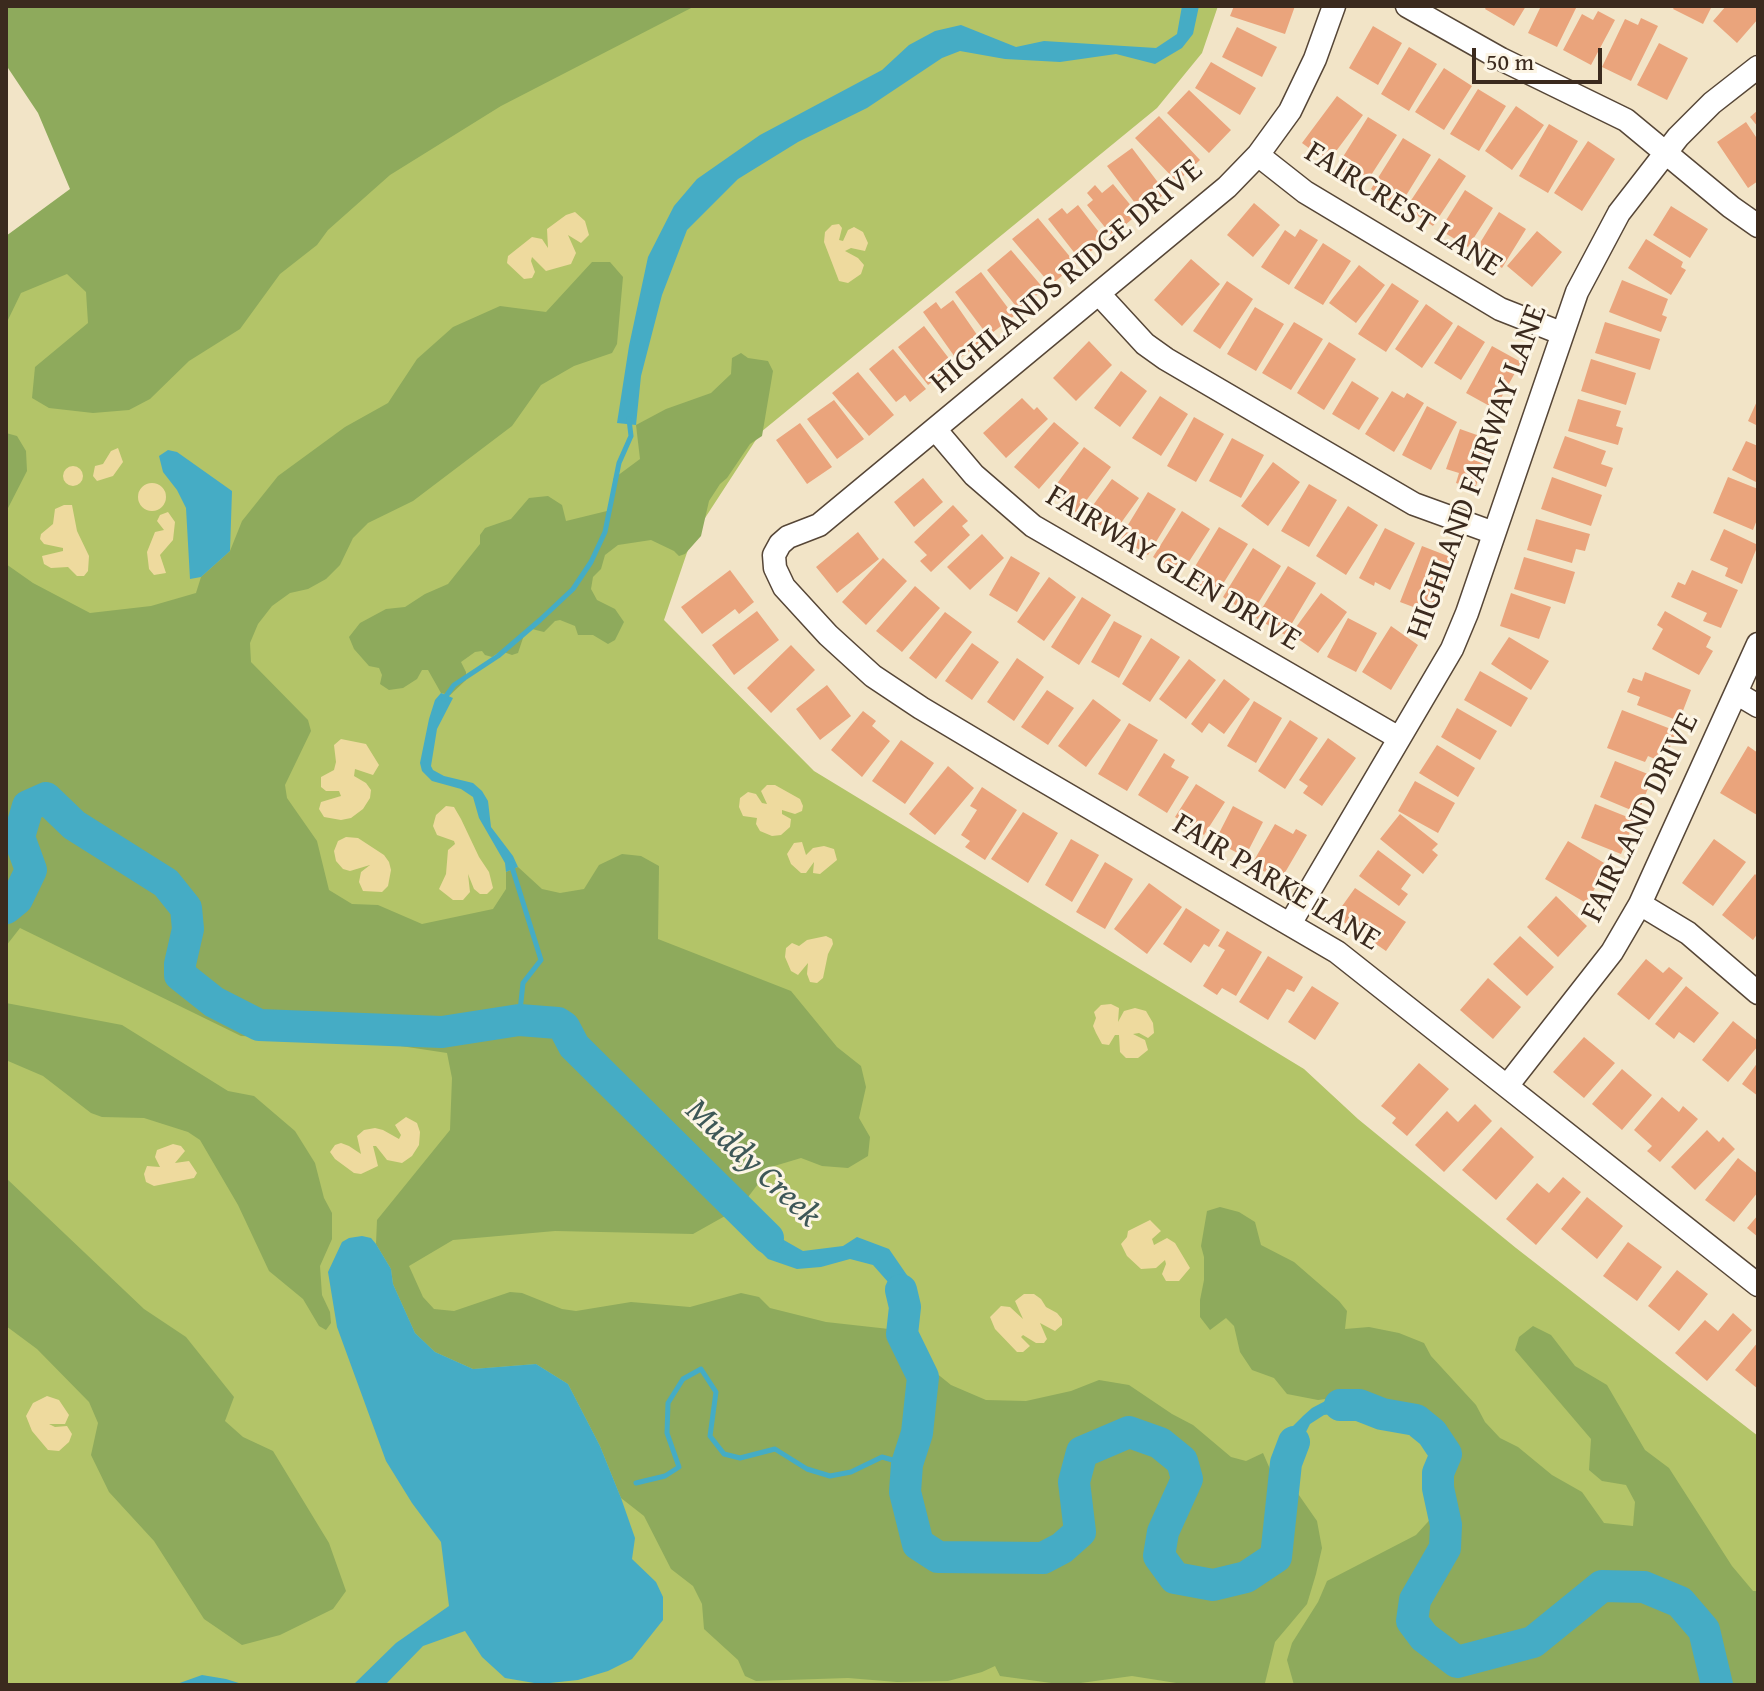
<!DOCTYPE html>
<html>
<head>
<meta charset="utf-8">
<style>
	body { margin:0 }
	#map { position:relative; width:1764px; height:1691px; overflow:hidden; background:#f2e4c7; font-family:"Gentium Book Plus",serif }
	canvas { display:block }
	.frame { position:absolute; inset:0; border:8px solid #3b2a1e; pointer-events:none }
	.scale { position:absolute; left:1472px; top:48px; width:130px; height:36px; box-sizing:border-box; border:4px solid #3b2a1e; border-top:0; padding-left:10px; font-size:24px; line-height:28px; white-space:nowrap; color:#3b2a1e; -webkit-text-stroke:6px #fcf5e5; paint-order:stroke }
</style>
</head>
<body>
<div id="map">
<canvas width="1764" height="1691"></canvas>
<div class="frame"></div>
<div class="scale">50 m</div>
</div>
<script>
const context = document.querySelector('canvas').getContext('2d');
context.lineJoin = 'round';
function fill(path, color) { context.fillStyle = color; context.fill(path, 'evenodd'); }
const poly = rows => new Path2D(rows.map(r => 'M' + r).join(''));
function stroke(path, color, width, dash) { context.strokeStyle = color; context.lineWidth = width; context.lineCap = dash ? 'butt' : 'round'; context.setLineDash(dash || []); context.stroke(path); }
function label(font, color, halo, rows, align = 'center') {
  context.font = font + ' "Gentium Book Plus",serif'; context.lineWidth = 6; context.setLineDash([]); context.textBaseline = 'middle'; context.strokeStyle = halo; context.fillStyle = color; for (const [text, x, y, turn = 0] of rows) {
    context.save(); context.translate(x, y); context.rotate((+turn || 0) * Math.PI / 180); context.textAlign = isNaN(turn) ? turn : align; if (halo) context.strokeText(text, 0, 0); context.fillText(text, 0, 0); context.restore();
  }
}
const green = poly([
	[549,6,1218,6,1202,53,1157,108,761,432,692,538,664,620,814,771,1304,1069,1358,1119,1516,1248,1758,1436,1758,1685,6,1685,6,236]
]);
const forest = poly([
	[6,6,695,6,501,106,390,175,328,230,317,245,280,274,240,329,189,361,150,399,129,410,93,413,49,408,32,398,35,367,88,323,86,292,67,274,21,293,6,324,6,236,70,189,38,113,6,65],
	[592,262,610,262,623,277,617,344,612,353,574,366,541,385,512,426,413,501,368,523,353,538,340,565,326,579,308,589,290,593,272,606,258,624,250,643,251,662,308,720,311,731,285,785,287,798,317,841,329,890,352,904,378,905,422,924,493,909,506,889,506,872,518,867,542,889,560,893,584,889,599,865,622,854,641,856,659,866,658,939,791,991,837,1047,861,1066,866,1087,859,1118,870,1137,868,1156,848,1168,822,1166,801,1158,771,1167,745,1201,725,1216,693,1234,555,1231,453,1240,409,1266,423,1297,434,1309,454,1311,510,1292,522,1293,562,1309,576,1311,631,1302,690,1307,741,1293,759,1297,770,1308,826,1322,889,1329,917,1340,925,1364,951,1385,986,1400,1026,1401,1071,1391,1099,1380,1129,1385,1172,1414,1193,1425,1231,1457,1246,1461,1263,1453,1273,1476,1294,1488,1317,1521,1322,1548,1316,1574,1307,1604,1275,1642,1265,1683,1189,1685,1132,1676,1066,1685,1000,1676,995,1666,982,1672,948,1681,897,1682,848,1678,756,1681,745,1676,738,1660,704,1629,702,1604,693,1586,671,1569,644,1516,621,1498,600,1446,568,1384,536,1364,473,1369,435,1352,415,1333,393,1284,391,1269,376,1244,377,1220,450,1130,452,1078,447,1053,361,1040,241,1036,20,928,6,946,6,564,33,583,90,613,151,606,196,593,201,577,230,551,242,521,278,476,345,427,388,403,417,359,453,327,500,306,546,312],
	[741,353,748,358,768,361,773,371,762,436,750,444,727,478,720,484,709,501,701,536,685,554,679,556,674,551,651,540,618,545,605,555,601,569,593,577,591,589,597,600,615,609,624,622,615,640,608,644,593,635,578,635,575,626,560,620,555,621,544,632,532,629,525,632,518,653,512,655,501,651,492,657,485,655,482,651,475,652,461,662,466,672,466,680,450,695,441,693,428,670,422,670,417,679,403,688,389,690,380,684,382,675,379,668,369,666,354,649,349,637,360,623,386,609,405,607,425,594,448,584,480,544,480,535,485,528,511,519,529,498,548,496,562,505,566,521,611,510,615,490,613,479,640,459,636,425,666,409,711,393,731,374,732,358],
	[6,433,17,436,26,451,27,471,6,512],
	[6,1003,122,1025,228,1091,254,1096,295,1131,315,1163,324,1198,332,1213,332,1239,320,1266,322,1295,330,1312,331,1323,326,1330,319,1326,303,1299,269,1271,238,1205,200,1140,188,1132,144,1118,102,1117,91,1113,43,1076,8,1061],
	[6,1178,144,1309,186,1337,234,1397,225,1421,243,1437,273,1451,329,1543,346,1591,333,1609,280,1635,242,1645,204,1619,154,1541,109,1492,91,1455,98,1423,89,1402,37,1349,6,1326],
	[1220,1207,1239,1212,1255,1222,1261,1245,1294,1262,1339,1301,1347,1311,1345,1329,1369,1327,1399,1333,1424,1343,1431,1356,1476,1405,1485,1422,1500,1438,1518,1447,1552,1475,1582,1492,1604,1523,1633,1526,1635,1502,1626,1485,1602,1481,1589,1470,1591,1439,1515,1350,1519,1337,1533,1326,1551,1335,1575,1366,1607,1385,1645,1450,1669,1468,1732,1566,1753,1591,1758,1591,1758,1685,1294,1685,1287,1660,1292,1643,1318,1602,1327,1581,1416,1535,1446,1502,1434,1494,1432,1470,1442,1454,1430,1439,1384,1404,1355,1395,1318,1400,1287,1394,1274,1378,1252,1370,1240,1352,1234,1326,1226,1318,1210,1330,1200,1317,1200,1300,1204,1280,1204,1257,1201,1246,1207,1211]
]);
const sand = poly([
	[575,212,585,221,589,235,581,243,568,235,576,253,571,264,546,271,532,257,531,261,535,272,532,278,524,279,507,263,508,256,532,237,542,239,548,248,547,229,566,215],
	[839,224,842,228,839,240,843,241,848,230,854,227,863,232,868,243,865,251,851,248,845,251,858,258,864,265,861,274,848,283,839,281,824,242,825,232,832,225],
	[118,448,123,462,113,476,97,481,93,476,95,466,103,464,111,451],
	'63 476a10 10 0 1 1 20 0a10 10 0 1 1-20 0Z',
	'138 497a14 14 0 1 1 28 0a14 14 0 1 1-28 0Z',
	[64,505,72,505,77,531,89,556,88,571,84,576,77,576,68,567,51,568,44,564,42,556,63,551,63,548,44,544,40,539,41,534,53,524,55,509],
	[168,512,175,522,173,540,160,555,166,573,154,575,149,569,147,552,155,532,164,530,157,521,160,515],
	[341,739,366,744,379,765,373,775,355,769,354,776,366,783,371,790,370,798,363,809,351,818,341,820,324,817,319,809,321,802,341,796,339,791,326,791,321,787,321,777,334,770,336,762,334,745],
	[767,785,775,785,800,799,803,806,802,811,795,814,782,810,782,814,791,819,790,827,781,835,772,836,760,831,756,824,757,818,743,816,739,807,740,798,748,792,756,794,762,803,767,804,761,791],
	[446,806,454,807,461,819,479,857,489,872,493,888,487,894,480,894,474,889,468,874,470,892,463,900,453,900,439,889,446,874,448,850,455,844,454,841,437,835,433,826,436,815],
	[346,837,358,838,384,855,389,862,391,870,388,886,382,892,363,891,359,882,361,872,370,865,350,871,343,869,336,861,334,851,338,841],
	[802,842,806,855,813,848,824,846,834,849,837,860,820,874,813,873,814,862,806,873,801,873,791,864,787,854,794,843],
	[826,936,832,939,833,944,828,954,823,978,817,983,810,982,807,974,808,963,798,975,791,971,785,957,786,948,792,943,799,946,807,940],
	[1111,1004,1119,1008,1118,1022,1124,1011,1135,1008,1146,1011,1153,1023,1154,1033,1148,1038,1139,1033,1133,1034,1145,1040,1148,1050,1138,1058,1126,1058,1120,1052,1119,1035,1115,1035,1109,1045,1102,1044,1096,1033,1093,1026,1096,1018,1094,1012,1101,1005],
	[406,1117,417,1123,420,1132,419,1145,412,1156,402,1163,387,1160,376,1146,373,1146,378,1166,361,1174,354,1173,335,1159,330,1152,335,1145,341,1143,349,1146,361,1154,357,1136,364,1130,375,1128,383,1130,399,1139,401,1135,395,1125],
	[173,1144,181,1146,185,1151,175,1163,189,1161,197,1173,194,1178,154,1186,146,1182,144,1174,147,1166,160,1167,155,1157,157,1150],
	[1150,1220,1161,1231,1152,1239,1154,1245,1167,1238,1175,1243,1190,1268,1179,1281,1166,1281,1162,1274,1166,1264,1165,1260,1156,1268,1141,1269,1127,1256,1121,1244,1127,1237,1128,1231],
	[1024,1294,1034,1294,1041,1299,1046,1307,1057,1313,1062,1319,1062,1325,1055,1331,1040,1323,1047,1339,1044,1343,1036,1343,1023,1335,1021,1337,1030,1346,1023,1352,1017,1352,995,1329,990,1317,1001,1306,1010,1307,1023,1319,1015,1301],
	[47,1396,59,1400,69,1415,65,1424,49,1424,55,1427,67,1426,72,1434,69,1442,59,1451,48,1450,32,1431,26,1416,33,1403]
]);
const water = poly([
	[1182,6,1199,6,1193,34,1182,48,1155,64,1116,54,1060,62,1005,59,960,51,942,58,867,108,798,142,738,179,687,230,662,295,641,376,636,425,617,423,629,346,648,257,674,206,697,179,760,135,882,70,909,45,935,31,961,25,1016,47,1044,41,1156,48,1177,34],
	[168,450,177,452,232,491,230,551,201,577,190,579,186,508,177,490,163,472,159,456],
	[441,693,453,698,437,729,431,766,433,770,444,776,473,783,482,791,488,801,491,827,513,856,518,867,506,872,505,863,479,818,473,797,461,789,432,781,422,771,420,763,429,719,435,700],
	[745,1201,782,1239,803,1251,843,1246,857,1237,889,1249,911,1281,917,1340,889,1329,896,1291,873,1265,850,1259,821,1267,797,1269,768,1259,725,1216],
	[362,1236,371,1238,376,1244,391,1269,393,1284,415,1333,435,1352,473,1369,536,1364,568,1384,600,1446,621,1498,635,1538,632,1559,656,1582,663,1597,663,1620,632,1659,608,1671,578,1680,540,1684,505,1678,482,1657,465,1631,423,1646,385,1685,353,1685,396,1643,449,1606,441,1542,412,1503,386,1461,337,1327,328,1272,342,1242,349,1238],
	[1355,1395,1384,1404,1381,1422,1347,1412,1324,1415,1310,1424,1298,1448,1292,1469,1294,1488,1273,1476,1292,1427,1303,1416,1312,1408,1331,1398],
	[202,1675,226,1679,245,1685,174,1685]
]);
const stream = poly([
	[444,699,454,685,498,656,540,620,573,589,591,562,605,532,619,463,631,436,629,419],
	[511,864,541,960,523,983,519,1020],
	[636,1483,665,1476,679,1467,667,1433,668,1403,683,1379,701,1369,716,1392,710,1436,724,1454,740,1458,775,1449,807,1469,830,1476,851,1472,882,1457,907,1464]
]);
const river = poly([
	[6,908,17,899,31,870,19,837,28,806,46,798,74,825,166,883,186,908,188,929,180,964,180,975,214,1002,259,1025,442,1032,519,1020,558,1023,564,1027,574,1046,768,1238],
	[901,1290,905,1307,902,1334,923,1377,917,1433,907,1464,905,1492,918,1544,938,1557,1043,1558,1062,1548,1080,1532,1074,1482,1082,1452,1129,1432,1160,1443,1182,1461,1187,1479,1163,1532,1159,1556,1175,1578,1213,1585,1246,1577,1276,1557,1286,1463,1294,1442],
	[1340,1405,1359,1405,1382,1414,1416,1420,1432,1433,1446,1454,1438,1473,1438,1488,1446,1525,1445,1548,1415,1600,1412,1621,1424,1637,1457,1662,1533,1642,1602,1586,1644,1587,1680,1602,1704,1630,1717,1685]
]);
const building = poly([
	[1234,6,1295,6,1285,34,1230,16],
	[1487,6,1526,6,1514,26,1485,9],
	[1541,6,1577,6,1557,47,1528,33],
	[1675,6,1712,6,1703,24,1673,9],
	[1726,6,1758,6,1758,19,1737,43,1713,21],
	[1598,11,1615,20,1591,65,1563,50,1582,14,1593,20],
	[1641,18,1658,26,1631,81,1602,67,1625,19,1638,25],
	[1373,26,1402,43,1378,85,1349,68],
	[1237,27,1277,47,1262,77,1222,57],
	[1659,43,1688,58,1667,100,1637,85],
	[1409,47,1437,64,1409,111,1381,94],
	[1211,62,1256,88,1240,115,1195,88],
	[1444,68,1472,86,1444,130,1415,112],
	[1478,89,1506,106,1479,151,1450,134],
	[1189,90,1231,130,1209,153,1167,113],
	[1337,96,1363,115,1328,162,1302,143],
	[1516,106,1544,125,1512,170,1485,151],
	[1758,110,1758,127,1750,117],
	[1159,116,1200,160,1177,182,1135,138],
	[1368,117,1397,135,1364,186,1336,168],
	[1746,122,1758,140,1758,181,1748,188,1717,142],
	[1549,124,1578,141,1548,193,1519,176],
	[1403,138,1431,155,1399,207,1371,189],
	[1588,141,1615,159,1582,211,1554,193],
	[1132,148,1166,193,1141,211,1107,166],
	[1439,158,1466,176,1433,226,1406,208],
	[1113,184,1138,214,1112,236,1087,205,1093,200,1087,193,1095,185,1102,193],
	[1465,190,1493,208,1468,247,1440,230],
	[1254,203,1280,225,1253,257,1227,235],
	[1078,205,1105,240,1080,260,1048,219,1062,208,1067,214],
	[1671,206,1708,229,1690,258,1653,235],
	[1499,212,1526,229,1502,268,1475,251],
	[1038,218,1076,264,1051,285,1012,239],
	[1300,229,1318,240,1289,285,1261,267,1285,230,1295,237],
	[1537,231,1562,252,1532,287,1507,266],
	[1646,239,1683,262,1681,267,1686,270,1671,295,1628,268],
	[1323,243,1351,261,1323,305,1294,288],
	[1011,250,1044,289,1019,310,987,270],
	[1191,259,1220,284,1182,326,1154,300],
	[1359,265,1385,285,1356,323,1329,303],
	[981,272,1014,316,988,336,955,292],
	[1622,280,1668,299,1662,315,1667,317,1661,332,1609,312],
	[1227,281,1253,299,1220,349,1193,331],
	[1392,283,1419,301,1386,352,1358,334],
	[953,300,982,342,957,360,923,312,936,302,941,309],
	[1426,304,1453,323,1422,368,1395,349],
	[1255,307,1284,324,1256,371,1227,354],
	[1294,322,1323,339,1291,390,1262,373],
	[1605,322,1660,339,1650,370,1595,353],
	[1458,325,1485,342,1461,380,1434,363],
	[924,326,954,365,928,385,898,347],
	[1089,341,1112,365,1076,401,1053,378],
	[1329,342,1356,359,1324,410,1297,393],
	[1492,346,1521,362,1495,409,1466,393],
	[893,349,926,389,910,402,905,395,896,402,869,369],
	[1591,359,1636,373,1626,405,1581,391],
	[1121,371,1147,391,1120,427,1094,408],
	[858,372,894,415,869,436,832,393],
	[1352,381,1379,398,1359,430,1332,414],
	[1392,391,1404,398,1407,393,1424,403,1394,452,1365,434],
	[1160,396,1188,414,1161,456,1132,438],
	[1022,398,1034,410,1037,407,1048,419,1006,458,983,433],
	[1578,399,1621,411,1616,426,1623,428,1618,445,1568,431],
	[1758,399,1758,426,1748,421],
	[834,400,864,439,837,459,807,419],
	[1427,406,1457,422,1431,470,1402,455],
	[1194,417,1224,434,1196,482,1167,466],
	[1054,422,1079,443,1039,489,1014,467],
	[800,423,832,467,807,484,776,440],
	[1460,429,1491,440,1475,489,1456,483,1459,473,1446,469],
	[1565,436,1606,451,1601,464,1613,468,1606,487,1553,468],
	[1232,438,1264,455,1241,498,1209,481],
	[1746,441,1758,446,1758,483,1732,470],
	[1084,447,1111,467,1077,513,1050,493],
	[1273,462,1300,482,1268,526,1241,506],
	[1552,477,1602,495,1591,526,1541,509],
	[1728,477,1758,489,1758,517,1753,530,1713,513],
	[923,478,943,502,914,527,894,502],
	[1112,479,1139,498,1113,534,1086,515],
	[1309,484,1337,500,1309,547,1281,531],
	[1148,492,1176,509,1148,555,1120,538],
	[953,505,968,521,962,526,970,535,931,572,920,561,927,555,914,542],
	[1348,506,1378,525,1346,575,1316,556],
	[1182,511,1210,529,1181,574,1153,557],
	[1536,519,1590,534,1585,551,1576,549,1572,563,1527,550],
	[1219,527,1248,544,1216,595,1188,578],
	[1385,528,1415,543,1390,590,1375,582,1374,586,1359,578],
	[1724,529,1758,545,1742,584,1725,576,1728,568,1710,560],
	[858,532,879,559,837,593,816,567],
	[982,534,1004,558,970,590,947,567],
	[1422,546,1453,558,1432,614,1400,602],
	[1253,548,1281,566,1251,615,1223,597],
	[1011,556,1040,573,1017,612,989,595],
	[1524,557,1575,572,1565,604,1514,589],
	[883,558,907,581,866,625,842,602],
	[1288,566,1316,583,1285,635,1256,618],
	[730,570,754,602,739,614,735,609,702,634,681,607],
	[1692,570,1738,590,1721,628,1703,621,1707,613,1671,597,1678,582,1685,585],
	[1049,577,1076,597,1044,641,1017,622],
	[915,586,940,608,902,652,876,631],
	[1321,593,1347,612,1318,653,1291,634],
	[1511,593,1551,607,1539,639,1500,626],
	[1082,597,1111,615,1079,665,1051,647],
	[757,611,779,640,734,675,712,645],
	[1665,611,1711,637,1706,647,1713,651,1699,675,1652,649,1663,629,1657,625],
	[945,612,972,632,936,679,909,658],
	[1348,618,1377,633,1356,672,1327,657],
	[1114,621,1142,636,1119,678,1091,662],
	[1391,626,1418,645,1391,690,1362,672],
	[1509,637,1549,661,1531,690,1491,664],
	[1151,638,1180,657,1150,702,1122,684],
	[972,643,999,662,972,700,945,681],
	[791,645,815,670,771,713,747,688],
	[1017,658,1044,677,1014,721,987,702],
	[1189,659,1216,680,1186,719,1159,699],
	[1480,671,1528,698,1511,727,1464,700],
	[1645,672,1691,690,1679,721,1637,705,1640,697,1627,692,1633,678,1642,681],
	[1224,679,1250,699,1224,734,1209,723,1202,733,1191,724],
	[827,685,851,716,820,740,796,709],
	[1047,690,1074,708,1048,745,1021,727],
	[1093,699,1121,720,1086,767,1058,746],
	[1254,701,1282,718,1256,763,1227,746],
	[1457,708,1497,731,1480,760,1441,737],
	[1622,710,1676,731,1669,750,1662,747,1657,760,1648,756,1645,762,1607,748],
	[863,711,876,721,872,726,890,741,862,777,831,750],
	[1290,720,1318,738,1285,789,1258,771],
	[1129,723,1158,740,1127,791,1098,774],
	[1328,738,1356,758,1322,806,1303,793,1308,786,1299,780],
	[901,740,934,763,905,804,872,781],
	[1437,745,1475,768,1458,797,1419,773],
	[1748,746,1758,753,1757,815,1720,793],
	[1164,753,1175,760,1171,767,1189,777,1167,813,1138,795],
	[1615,761,1653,776,1638,813,1600,797],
	[948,766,974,788,935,835,909,814],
	[1415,781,1455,803,1438,833,1398,811],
	[1196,784,1225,802,1204,835,1175,817],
	[982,787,1017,810,985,860,965,847,970,841,961,835,977,810,970,806],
	[1595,804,1635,820,1621,854,1581,838],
	[1233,806,1263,822,1245,857,1215,841],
	[1023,812,1058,833,1028,883,991,859],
	[1400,814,1438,844,1432,850,1438,855,1423,874,1380,839],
	[1275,824,1293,834,1296,829,1307,835,1280,881,1252,864],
	[1071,839,1099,855,1072,902,1045,885],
	[1714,839,1746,862,1713,906,1682,883],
	[1568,841,1614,869,1603,888,1597,885,1586,903,1545,879],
	[1378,850,1411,875,1401,889,1408,894,1399,906,1359,876],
	[1105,862,1133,879,1105,929,1076,912],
	[1755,874,1758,877,1758,933,1753,940,1722,915],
	[1149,883,1182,907,1147,954,1114,929],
	[1355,888,1406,922,1386,951,1335,916],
	[1556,896,1587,926,1558,957,1527,927],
	[1186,908,1220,930,1209,947,1204,944,1191,963,1163,944],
	[1227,931,1262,952,1236,996,1222,988,1217,995,1203,986,1225,950,1218,946],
	[1520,936,1554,967,1527,996,1493,964],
	[1268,956,1303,977,1294,992,1287,989,1268,1020,1239,1002],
	[1646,959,1663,973,1669,967,1683,978,1649,1020,1617,994],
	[1488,978,1521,1007,1493,1039,1460,1010],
	[1312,986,1339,1003,1315,1040,1288,1022],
	[1686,986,1719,1013,1694,1043,1679,1032,1674,1039,1655,1024],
	[1733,1021,1758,1041,1758,1046,1728,1082,1702,1060],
	[1584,1037,1615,1063,1584,1098,1553,1072],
	[1758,1062,1758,1096,1742,1084],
	[1419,1063,1449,1089,1407,1136,1392,1123,1396,1118,1381,1106],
	[1622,1069,1652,1095,1622,1130,1592,1104],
	[1662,1097,1679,1112,1683,1106,1698,1119,1660,1162,1647,1151,1652,1146,1634,1130],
	[1475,1104,1492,1121,1444,1172,1415,1145,1447,1111,1458,1122],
	[1501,1127,1534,1157,1496,1200,1462,1170],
	[1707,1130,1719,1142,1723,1137,1735,1149,1695,1190,1671,1167],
	[1738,1158,1758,1174,1758,1192,1734,1222,1705,1200],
	[1563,1177,1581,1192,1536,1245,1506,1219,1537,1183,1549,1193],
	[1587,1197,1623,1226,1597,1259,1561,1229],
	[1758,1215,1758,1237,1747,1228],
	[1628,1242,1662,1267,1637,1301,1603,1276],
	[1677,1270,1708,1294,1679,1331,1648,1306],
	[1733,1313,1752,1330,1707,1381,1675,1353,1705,1320,1718,1331],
	[1758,1342,1758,1389,1735,1370]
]);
const minor = poly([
	[1334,6,1315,59,1290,111,1258,155,1227,187,819,525,788,537,780,544,774,555,775,568,784,587,828,635,873,676,921,708,1020,767,1337,952,1758,1285],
	[1407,6,1501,59,1626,120,1731,207,1758,226],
	[1258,155,1305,192,1500,309,1561,333],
	[1099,294,1145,344,1166,359,1414,504,1494,533],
	[935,429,974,475,1033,526,1399,738],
	[1736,693,1758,706],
	[1640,904,1688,933,1758,993],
	[1290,924,1452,649,1467,613,1577,292,1619,213,1678,137,1712,103,1758,67],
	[1507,1086,1612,952,1640,904,1758,644]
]);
const streetNames = [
	["FAIRCREST LANE",1403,210,32],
	["HIGHLANDS RIDGE DRIVE",1067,277,-40],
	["HIGHLAND FAIRWAY LANE",1478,472,-70],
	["FAIRWAY GLEN DRIVE",1173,569,31],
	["FAIRLAND DRIVE",1641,818,-64],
	["FAIR PARKE LANE",1276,883,31]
];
const waterNames = [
	["Muddy Creek",752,1164,43]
];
fill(green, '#b3c468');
fill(forest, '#8eaa5c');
fill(sand, '#eeda9e');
fill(water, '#45acc5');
stroke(stream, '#45acc5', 5);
stroke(river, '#45acc5', 32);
fill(building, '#eaa47c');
stroke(minor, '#564637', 25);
stroke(minor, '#fff', 22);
label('32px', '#3b2a1e', '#fcf5e5', streetNames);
label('italic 34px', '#3e5858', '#fcf5e5', waterNames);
</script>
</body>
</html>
